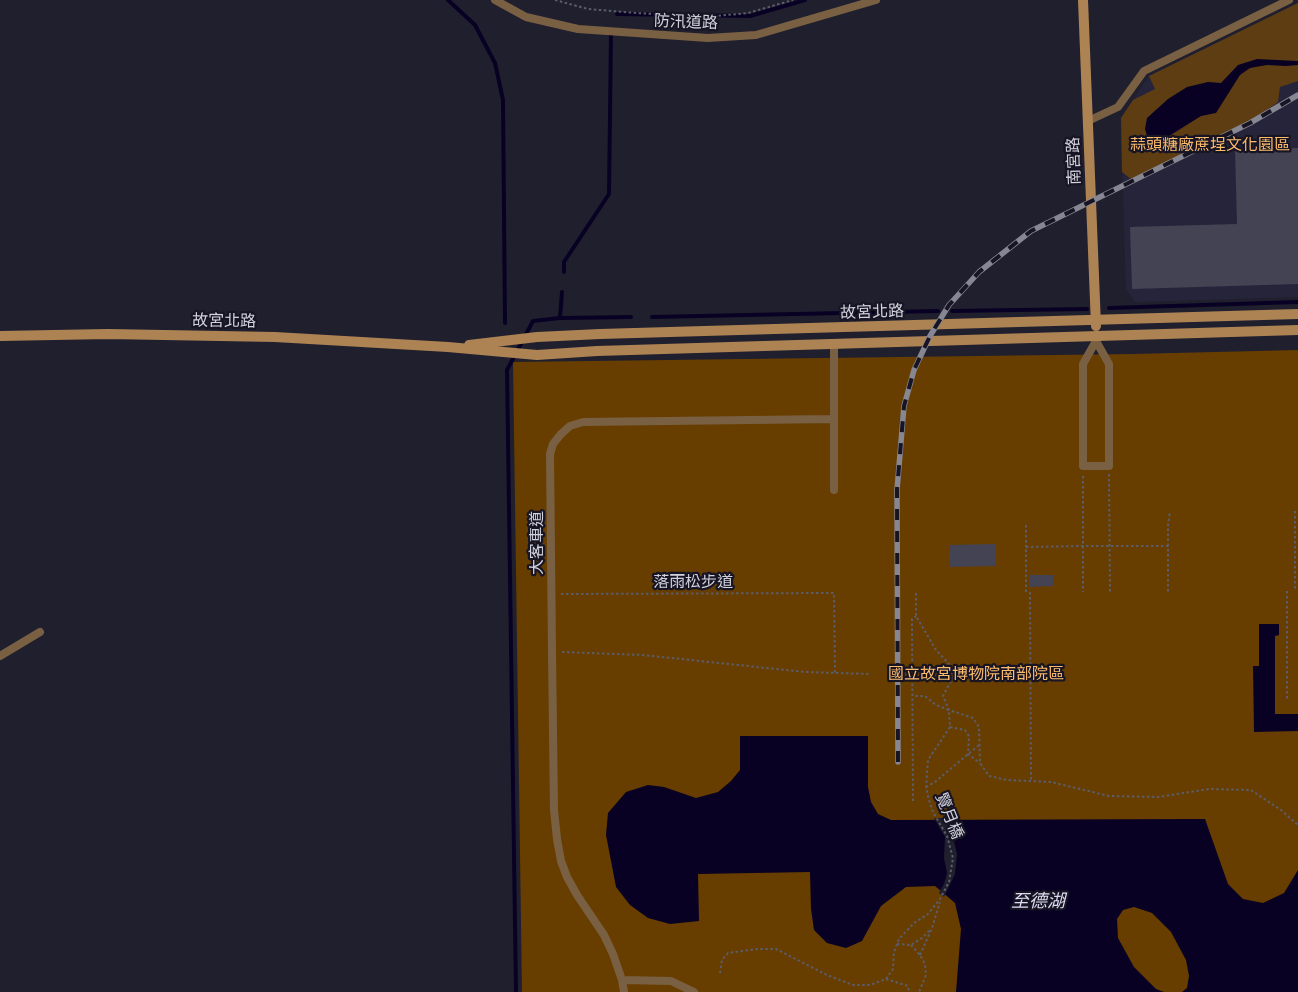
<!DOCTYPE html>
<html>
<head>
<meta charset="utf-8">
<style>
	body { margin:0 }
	canvas { display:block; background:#201f2e }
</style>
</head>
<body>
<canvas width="1298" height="992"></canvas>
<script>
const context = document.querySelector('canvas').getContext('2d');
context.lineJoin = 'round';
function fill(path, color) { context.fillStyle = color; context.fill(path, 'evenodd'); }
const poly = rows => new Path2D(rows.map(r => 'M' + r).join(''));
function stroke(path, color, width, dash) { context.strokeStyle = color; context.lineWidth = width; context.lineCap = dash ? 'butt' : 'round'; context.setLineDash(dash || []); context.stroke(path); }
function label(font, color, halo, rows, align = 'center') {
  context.font = font + ' "Public Sans","Noto Sans TC",sans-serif'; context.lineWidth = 4.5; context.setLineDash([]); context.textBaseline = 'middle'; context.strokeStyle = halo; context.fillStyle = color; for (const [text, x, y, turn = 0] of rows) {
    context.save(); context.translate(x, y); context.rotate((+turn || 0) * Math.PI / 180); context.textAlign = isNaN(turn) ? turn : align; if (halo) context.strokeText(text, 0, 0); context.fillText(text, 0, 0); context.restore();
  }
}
const built = poly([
	[1298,3,1298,297,1135,302,1126,289,1121,118,1149,76]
]);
const green = poly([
	[1298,350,1298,992,522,992,513,362,1133,354]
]);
const forest = poly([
	[1298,3,1298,81,1280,87,1278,102,1228,137,1135,182,1122,172,1121,118,1133,100,1155,89,1149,76]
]);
const water = poly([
	[1257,59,1298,61,1298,65,1286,66,1267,65,1250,68,1240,75,1216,113,1201,116,1158,143,1148,139,1145,129,1147,118,1168,99,1187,87,1208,82,1221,83,1238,65],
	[1259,624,1279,624,1279,635,1275,636,1275,714,1298,714,1298,731,1254,732,1253,666,1259,666],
	[740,736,868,736,868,787,871,802,878,814,891,820,1205,819,1228,884,1243,899,1263,903,1284,893,1298,870,1298,992,1182,992,1187,988,1189,976,1186,960,1171,932,1152,913,1134,907,1123,910,1117,919,1118,938,1134,967,1156,989,1164,992,956,992,961,929,955,903,935,886,906,887,881,906,862,941,846,948,827,943,814,930,811,909,810,872,698,874,699,921,670,924,648,918,630,905,616,887,606,835,608,813,626,792,648,785,664,787,696,798,718,792,731,781,740,770]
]);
const pier = poly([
	[934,818,943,818,950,823,954,830,953,837,957,854,955,874,944,897,939,893,944,884,947,873,944,858,945,837]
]);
const stream = poly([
	[448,0,475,25,495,63,503,100,505,323],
	[617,14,750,16,805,0],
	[564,272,564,262,609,194,611,32],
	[562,292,560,318,631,317],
	[1109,308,1298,302],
	[952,311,1087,309],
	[652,317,938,311],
	[516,992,507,370,533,321,560,318]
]);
const building = poly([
	[1298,148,1298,284,1132,289,1130,227,1237,224,1235,149],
	[996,544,996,566,949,567,949,545],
	[1029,575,1053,575,1053,586,1029,587]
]);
const path = poly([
	[555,0,588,9,636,13,706,17,748,13,793,0],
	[1109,474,1110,592],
	[1083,476,1083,592],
	[1295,511,1295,591],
	[1026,525,1026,547],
	[1168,546,1168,525,1170,511],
	[1287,591,1287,700],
	[1026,592,1026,547,1083,546,1168,546,1168,592],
	[1030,592,1031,781],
	[916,593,916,616,936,650,950,665,953,677,943,696,949,710,973,718,979,727,980,763,989,776,1007,780,1051,782,1109,796,1158,797,1209,789,1251,790,1281,810,1298,825],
	[561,594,834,593,835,673],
	[562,652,643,655,805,672,871,674],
	[950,727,965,730,969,736,968,754,980,763],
	[926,787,935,782,979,745],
	[913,801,912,619,916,616],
	[897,944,911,945,922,938,931,929],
	[911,945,920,955,925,964,926,975,919,992],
	[920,955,932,928,940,902],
	[720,973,722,960,728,953,757,949,776,949,827,975,853,985,870,985,886,979,893,969,894,952,899,939,914,923,928,914,940,899,949,882,953,858,947,836,933,812,929,800,926,787,928,760,950,727,949,710,936,705,925,696,913,696],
	[886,979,908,986,909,992]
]);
const lane = poly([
	[495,0,526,17,578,29,708,38,756,35,876,0],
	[1088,121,1118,107,1144,71,1289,0],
	[1096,341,1109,364,1109,466,1083,466,1083,364,1096,341],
	[834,344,834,490],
	[0,656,40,632],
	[622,980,671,981,694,992],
	[624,992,622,980,613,954,604,935,577,895,567,877,561,861,557,839,554,810,552,651,550,454,553,444,561,434,570,426,583,422,834,419]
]);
const secondary = poly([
	[1083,0,1096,326],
	[0,336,108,334,275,337,448,347,537,355,597,351,1298,330],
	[469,345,537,337,600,334,1298,314]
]);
const rail = poly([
	[898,762,897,490,904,406,914,370,930,336,949,305,979,272,1031,231,1250,123,1298,95]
]);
const streetNames = [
	["防汛道路",686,22,2],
	["南宮路",1074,161,-92],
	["故宮北路",872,312,-2],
	["故宮北路",224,321,1],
	["大客車道",537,543,-90],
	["落雨松步道",693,582],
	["覽月橋",949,816,68]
];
const parkNames = [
	["蒜頭糖廠蔗埕文化園區",1210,145],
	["國立故宮博物院南部院區",976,674]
];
const waterNames = [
	["至德湖",1038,901]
];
fill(built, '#26243a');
fill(green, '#673e00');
fill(forest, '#5e3d13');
fill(water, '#090123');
fill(pier, '#201f2e');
stroke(stream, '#090123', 4);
fill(building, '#434354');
stroke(path, '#5c5c69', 2, [2.5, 2.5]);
stroke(lane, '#7a6043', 8);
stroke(secondary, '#ad8353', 10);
stroke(rail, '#878693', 5.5);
stroke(rail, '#171524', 4, [11]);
label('16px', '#d2d2dd', '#171524', streetNames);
label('16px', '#fcbb6d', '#171524', parkNames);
label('italic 18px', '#dcdbf1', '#171524', waterNames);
</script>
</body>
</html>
